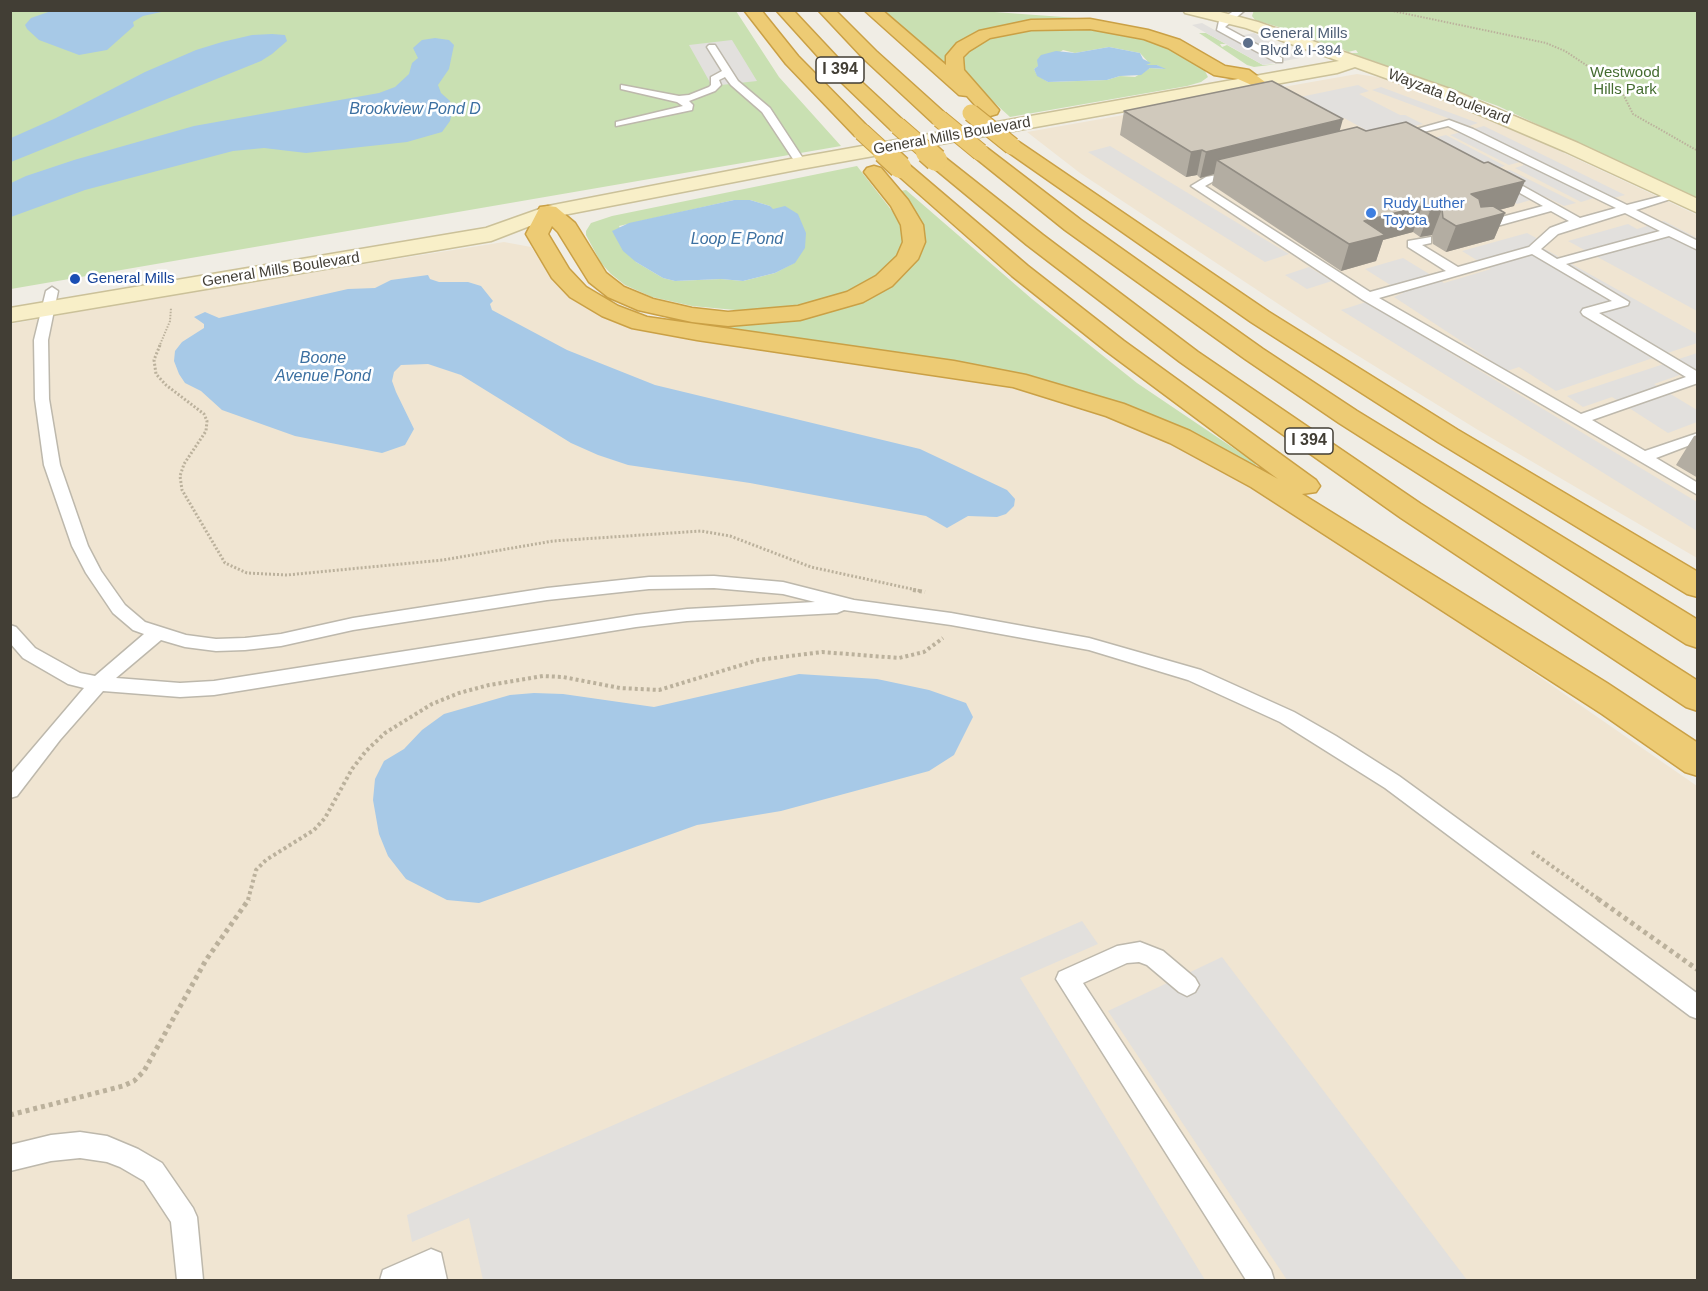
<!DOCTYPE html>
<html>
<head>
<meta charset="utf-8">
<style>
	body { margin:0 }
	#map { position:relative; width:1708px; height:1291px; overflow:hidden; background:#f0ede5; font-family:Arial,sans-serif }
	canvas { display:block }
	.frame { position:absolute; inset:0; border:12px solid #423e35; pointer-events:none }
</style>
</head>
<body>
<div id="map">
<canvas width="1708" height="1291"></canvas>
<div class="frame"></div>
</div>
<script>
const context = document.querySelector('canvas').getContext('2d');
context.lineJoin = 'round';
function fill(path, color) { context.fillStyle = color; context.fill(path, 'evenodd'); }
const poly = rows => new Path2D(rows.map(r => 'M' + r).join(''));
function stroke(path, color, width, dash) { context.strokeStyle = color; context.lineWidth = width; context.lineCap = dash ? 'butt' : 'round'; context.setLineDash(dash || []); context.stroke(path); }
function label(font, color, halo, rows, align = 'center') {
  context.font = font + ' Arial,sans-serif'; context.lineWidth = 5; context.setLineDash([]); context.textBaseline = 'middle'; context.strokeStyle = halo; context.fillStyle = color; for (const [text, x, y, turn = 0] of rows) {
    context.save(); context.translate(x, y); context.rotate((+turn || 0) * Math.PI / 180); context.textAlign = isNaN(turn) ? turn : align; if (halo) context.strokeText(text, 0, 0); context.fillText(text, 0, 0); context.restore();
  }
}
const commercial = poly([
	[1357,74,1390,79,1478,113,1697,215,1697,558,1478,430,1339,344,1080,173,1027,132],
	[504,242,531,247,551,276,569,295,593,311,986,379,1112,415,1216,464,1401,581,1697,786,1697,1280,11,1280,11,324,175,294]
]);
const green = poly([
	[967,10,1077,18,1077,20,1013,23,972,35,952,48,945,60,945,68,877,11],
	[1254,10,1697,11,1697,199,1498,106,1351,53,1358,53,1356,50,1348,52,1331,43,1322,43,1309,36,1255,20,1252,16],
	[11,11,736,11,779,77,841,146,11,289],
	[1078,27,1134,35,1169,47,1204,69,1208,77,1201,82,1187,86,1010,117,962,73,960,56,968,46,1007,31],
	[1109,47,1140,53,1149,63,1144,64,1146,65,1157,65,1164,69,1150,68,1135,77,1120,76,1107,80,1048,82,1037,75,1034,69,1063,50,1075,53],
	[1199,33,1206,33,1226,44,1220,44,1222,47,1227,45,1263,65,1277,64,1254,67,1247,65],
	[857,166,903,225,905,238,899,256,876,278,848,294,797,307,746,311,692,306,652,297,625,285,611,274,601,263,586,235,586,231,591,223,612,216],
	[734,200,750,200,770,206,794,263,775,273,743,281,721,279,675,281,663,278,636,262,619,226],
	[906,190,1032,299,1137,383,1257,464,1249,468,1119,405,685,326,687,322,756,324,801,319,849,305,883,289,920,221,900,191]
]);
const parking = poly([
	[1202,23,1229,38,1254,33,1300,58,1263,65,1192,25],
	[732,40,757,81,712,86,689,45],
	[1358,85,1369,91,1359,94,1400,115,1405,115,1423,124,1375,135,1344,118,1339,119,1300,97],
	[1381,87,1478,123,1469,126,1372,90],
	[1484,126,1625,195,1614,198,1607,194,1581,202,1515,168,1524,165,1520,162,1509,165,1450,135],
	[1446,135,1505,166,1493,169,1433,138],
	[1110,146,1289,254,1265,262,1088,152],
	[1510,170,1576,203,1564,206,1544,196,1517,204,1489,189,1499,172],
	[1664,221,1697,238,1697,311,1568,241,1628,224,1637,229],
	[1527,233,1540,240,1534,243,1697,334,1697,343,1556,391,1519,367,1507,371,1394,297,1403,293,1365,269,1403,258,1444,283,1491,269,1462,251],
	[1309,267,1332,281,1307,289,1285,275],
	[1366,302,1697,502,1697,531,1341,310],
	[1697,353,1697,375,1691,371,1654,384,1697,410,1697,422,1668,433,1612,397,1583,407,1567,396],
	[1082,921,1098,944,1020,978,1205,1280,483,1280,469,1218,412,1242,407,1215],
	[1222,957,1467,1280,1287,1280,1108,1011]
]);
const water = poly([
	[54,10,166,10,166,11,143,16,133,22,134,26,107,50,79,55,39,40,27,29,25,25,31,18],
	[272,34,285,35,287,41,272,54,261,61,11,162,11,138,56,118,145,72,196,50,222,42,252,35],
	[435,38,449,40,454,45,449,69,438,85,441,93,450,101,452,112,450,121,442,132,407,142,306,153,264,148,233,151,85,190,11,217,11,183,26,176,74,160,194,126,379,93,395,87,409,74,412,63,418,58,413,48,422,40],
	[1109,47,1140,53,1143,59,1151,63,1146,65,1157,65,1166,69,1150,68,1141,75,1120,76,1107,80,1048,82,1037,76,1034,69,1038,66,1037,60,1041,55,1056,51,1075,53],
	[734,200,750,200,770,206,773,209,785,206,798,214,806,233,805,248,795,263,775,273,743,281,721,279,675,281,663,278,636,262,623,251,612,231,629,223],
	[428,275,430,279,439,282,468,282,481,286,493,301,490,304,492,310,567,350,655,385,920,449,1007,490,1015,499,1014,506,1006,514,997,517,968,516,947,528,926,516,905,512,750,483,628,465,598,455,571,443,461,375,428,364,401,365,394,372,392,381,396,392,414,429,405,445,382,453,295,436,222,410,201,391,185,383,179,374,174,361,175,351,182,342,204,328,204,324,194,317,205,312,219,318,348,289,375,288,391,280],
	[799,674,877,679,929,690,966,703,973,717,954,755,929,771,781,811,697,825,479,903,447,900,406,879,388,856,379,834,373,800,375,779,384,761,404,749,422,730,444,714,510,695,534,693,563,694,654,707]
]);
const pathFar3 = poly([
	[1388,10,1546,43,1565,51,1604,77,1623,94,1633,114,1698,151],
	[159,347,170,321,171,308]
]);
const pathFar2 = poly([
	[160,345,154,360,156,374,166,385,204,414,207,421,206,431,184,464,180,476,182,490,225,563,247,573,287,575,443,560,553,541,701,531,730,536,811,567,921,591]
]);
const pathFar1 = poly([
	[913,590,925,592],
	[1532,852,1600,900],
	[248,900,256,870,266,860,314,830,325,818,352,769,366,751,385,733,432,704,459,693,489,685,543,676,563,677,620,688,659,690,758,660,822,652,899,658,924,652,943,638]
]);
const path = poly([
	[1598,899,1698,970],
	[10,1115,123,1086,134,1081,144,1071,206,960,249,899]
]);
const lane = poly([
	[1235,10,1245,10,1225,27,1282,58,1282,62,1276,62,1217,30,1219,21,1235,10],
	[709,45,715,45,738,81,770,108,806,163,805,165,797,165,762,112,731,85,725,77,719,80,721,85,715,91,689,101,693,105,692,110,616,126,616,122,683,106,677,102,621,89,621,85,679,96,689,95,709,87,711,85,711,77,722,71,707,47,709,45],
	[1449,120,1473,129,1627,205,1674,193,1680,196,1636,210,1698,241,1698,250,1669,236,1566,264,1629,302,1628,305,1599,313,1698,372,1698,383,1592,420,1645,451,1698,433,1698,442,1656,458,1698,483,1698,495,1363,300,1191,186,1206,177,1239,171,1239,175,1214,181,1205,186,1370,292,1446,271,1408,247,1408,241,1431,237,1431,243,1422,245,1458,267,1529,247,1550,228,1569,221,1551,211,1479,231,1475,230,1475,224,1543,206,1495,179,1495,175,1503,175,1580,218,1616,208,1448,126,1411,135,1406,132,1449,120],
	[1625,213,1660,231,1557,259,1541,249,1558,234,1625,213],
	[1532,254,1612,301,1583,309,1581,312,1583,315,1686,377,1581,414,1379,298,1532,254],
	[52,287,58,291,48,340,49,399,60,465,88,546,101,571,125,605,145,622,186,635,216,639,245,638,281,634,353,618,547,588,649,577,714,576,783,582,854,600,951,613,1089,638,1201,670,1294,712,1336,736,1399,776,1698,994,1698,1019,1690,1016,1385,788,1280,722,1188,680,1089,650,951,625,844,610,837,613,687,621,636,627,214,695,180,697,103,691,60,740,17,796,10,798,10,775,84,688,68,684,23,658,10,643,10,625,16,627,35,648,80,673,95,676,144,634,133,630,113,613,86,573,72,546,44,465,35,399,34,340,46,291,52,287],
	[714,588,783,594,815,602,687,609,636,615,214,681,180,683,116,678,161,640,185,647,216,651,245,650,281,646,353,630,547,600,649,589,714,588],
	[1140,942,1163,951,1195,978,1199,985,1195,992,1187,996,1179,992,1147,965,1139,962,1127,963,1083,983,1271,1270,1274,1280,1246,1280,1056,979,1059,972,1117,946,1140,942],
	[80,1132,107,1136,138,1149,162,1163,193,1208,197,1217,203,1280,177,1280,171,1222,144,1181,120,1167,107,1162,80,1158,51,1161,10,1171,10,1145,51,1135,80,1132],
	[431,1249,441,1253,447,1280,380,1280,383,1270,431,1249]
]);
const secondary = poly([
	[1183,10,1213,10,1258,22,1450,89,1578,143,1698,199,1698,213,1564,151,1438,97,1355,67,1337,73,801,169,553,217,491,241,10,322,10,308,486,228,548,206,801,157,1339,61,1246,28,1185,13,1183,10]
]);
const highway = poly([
	[744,10,761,10,798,56,869,128,872,132,869,136,855,136,786,64,744,10],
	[776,10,793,10,853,74,905,122,907,126,905,130,891,130,841,82,776,10],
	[818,10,835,10,876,51,947,115,949,119,947,123,933,123,864,59,818,10],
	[864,10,882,10,946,65,946,56,957,43,979,31,1031,20,1090,19,1148,30,1180,40,1225,66,1249,70,1265,82,1262,86,1256,87,1238,79,1214,75,1168,48,1144,39,1090,29,1031,30,990,38,969,51,963,57,964,70,999,110,997,114,990,116,983,114,967,96,959,95,864,10],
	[1012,140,1019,142,1269,312,1458,430,1698,572,1698,597,1687,594,1438,442,1251,322,1005,150,1002,146,1005,142,1012,140],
	[980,146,987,148,1081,220,1263,349,1357,411,1698,620,1698,648,1686,644,1339,423,1245,359,1065,230,973,156,970,152,973,148,980,146],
	[936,154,943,156,1043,235,1198,352,1421,504,1698,681,1698,711,1686,707,1401,518,1180,362,1027,245,929,164,926,160,929,156,936,154],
	[900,161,907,163,1028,266,1124,341,1316,480,1320,486,1316,492,1302,494,1607,683,1698,743,1698,776,1685,772,1602,714,1251,487,1170,443,1106,416,1013,387,697,340,632,328,602,316,570,297,552,278,526,234,540,207,548,206,556,207,575,223,606,273,624,287,653,299,692,308,728,312,798,306,847,292,876,276,897,256,903,242,901,225,891,206,864,172,867,168,874,166,881,168,908,200,923,225,925,242,918,259,892,286,863,302,800,320,728,326,692,322,638,310,608,297,589,282,558,232,552,226,548,234,569,269,586,287,618,306,647,317,954,361,1026,375,1124,404,1190,431,1278,479,1106,351,1012,276,893,171,890,167,893,163,900,161]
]);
const highwayBridgeFar1 = poly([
	[971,113,1012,146],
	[940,119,980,152],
	[898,126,929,153],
	[862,132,885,153]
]);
const highwayBridge = poly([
	[884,152,900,167],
	[927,152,936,160]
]);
const wall = poly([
	[1124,111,1340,131,1514,206,1499,210,1505,213,1494,239,1446,252,1433,244,1432,235,1420,237,1413,232,1383,240,1376,261,1341,271,1212,185,1214,174,1200,178,1197,175,1186,177,1120,135],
	[1698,435,1698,478,1676,465,1694,436]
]);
const shadedWall = poly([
	[1343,119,1336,144,1217,160,1214,174,1200,178,1206,152],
	[1202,150,1197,175,1186,177,1191,152],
	[1525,181,1514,206,1461,220,1471,194],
	[1422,206,1413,232,1383,240,1376,261,1341,271,1349,244,1364,221],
	[1442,209,1432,235,1420,237,1430,211],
	[1505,213,1494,239,1446,252,1456,226]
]);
const building = poly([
	[1272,81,1343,119,1206,152,1202,150,1191,152,1124,111,1272,81],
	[1406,122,1484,163,1488,162,1525,181,1471,194,1479,199,1481,207,1493,206,1505,213,1456,226,1443,218,1442,209,1430,211,1422,206,1364,221,1385,235,1349,244,1217,160,1357,127,1366,131,1406,122]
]);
const markers = [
	[1248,43,6,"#5c6f8a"],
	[1371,213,6,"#3f7fe0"],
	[75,279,6,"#1a4fb4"]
];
const farServicenames = [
	["General Mills",1260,34],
	["Blvd & I-394",1260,51]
];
const farParknames = [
	["Westwood",1625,73],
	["Hills Park",1625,90]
];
const farStreetnames = [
	["Wayzata Boulevard",1449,97,21],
	["General Mills Boulevard",952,136,-10],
	["General Mills Boulevard",281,270,-9]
];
const farShopnames = [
	["Rudy Luther",1383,204],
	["Toyota",1383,221]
];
const farTransitnames = [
	["General Mills",87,279]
];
const shields = [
	[840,70,48],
	[1309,441,48]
];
const shieldNames = [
	["I 394",840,70],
	["I 394",1309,441]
];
const farWaternames = [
	["Brookview Pond D",415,110],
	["Loop E Pond",737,240],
	["Boone",323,359],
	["Avenue Pond",323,377]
];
fill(commercial, '#f0e5d2');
fill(green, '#c9e0b2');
fill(parking, '#e2e0dd');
fill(water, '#a7c9e7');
stroke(lane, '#bdb8ac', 3);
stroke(secondary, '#cbc199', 3);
stroke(highway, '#caa045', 3);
stroke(pathFar3, '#bbb19c', 2, [1.5, 1.5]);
stroke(pathFar2, '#bbb19c', 3, [2, 2]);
stroke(pathFar1, '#bbb19c', 4, [3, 3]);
stroke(path, '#bbb19c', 5, [4, 4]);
fill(lane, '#fff');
fill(secondary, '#f8efc8');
fill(highway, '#edcb74');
stroke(highwayBridgeFar1, '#caa045', 19, []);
stroke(highwayBridge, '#caa045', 25, []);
stroke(highwayBridgeFar1, '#edcb74', 17);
stroke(highwayBridge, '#edcb74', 22);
fill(wall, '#b3ada2');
fill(shadedWall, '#928d84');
fill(building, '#d0c9bc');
stroke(building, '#928d84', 1.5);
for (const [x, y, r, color] of markers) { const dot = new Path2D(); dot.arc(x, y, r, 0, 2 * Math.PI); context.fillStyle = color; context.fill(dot); stroke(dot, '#fff', 2); }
label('15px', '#4e5e75', '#fff', farServicenames, 'left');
label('15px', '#446c30', '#fff', farParknames);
label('15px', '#423e35', '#fff', farStreetnames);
label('15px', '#366cbe', '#fff', farShopnames, 'left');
label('15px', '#164399', '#fff', farTransitnames, 'left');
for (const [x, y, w] of shields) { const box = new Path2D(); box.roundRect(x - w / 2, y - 13, w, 26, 4.5); context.fillStyle = '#fff'; context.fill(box); stroke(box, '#423e35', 1.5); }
label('bold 16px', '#423e35', null, shieldNames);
label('italic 16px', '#3c70a1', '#fff', farWaternames);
</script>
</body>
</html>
